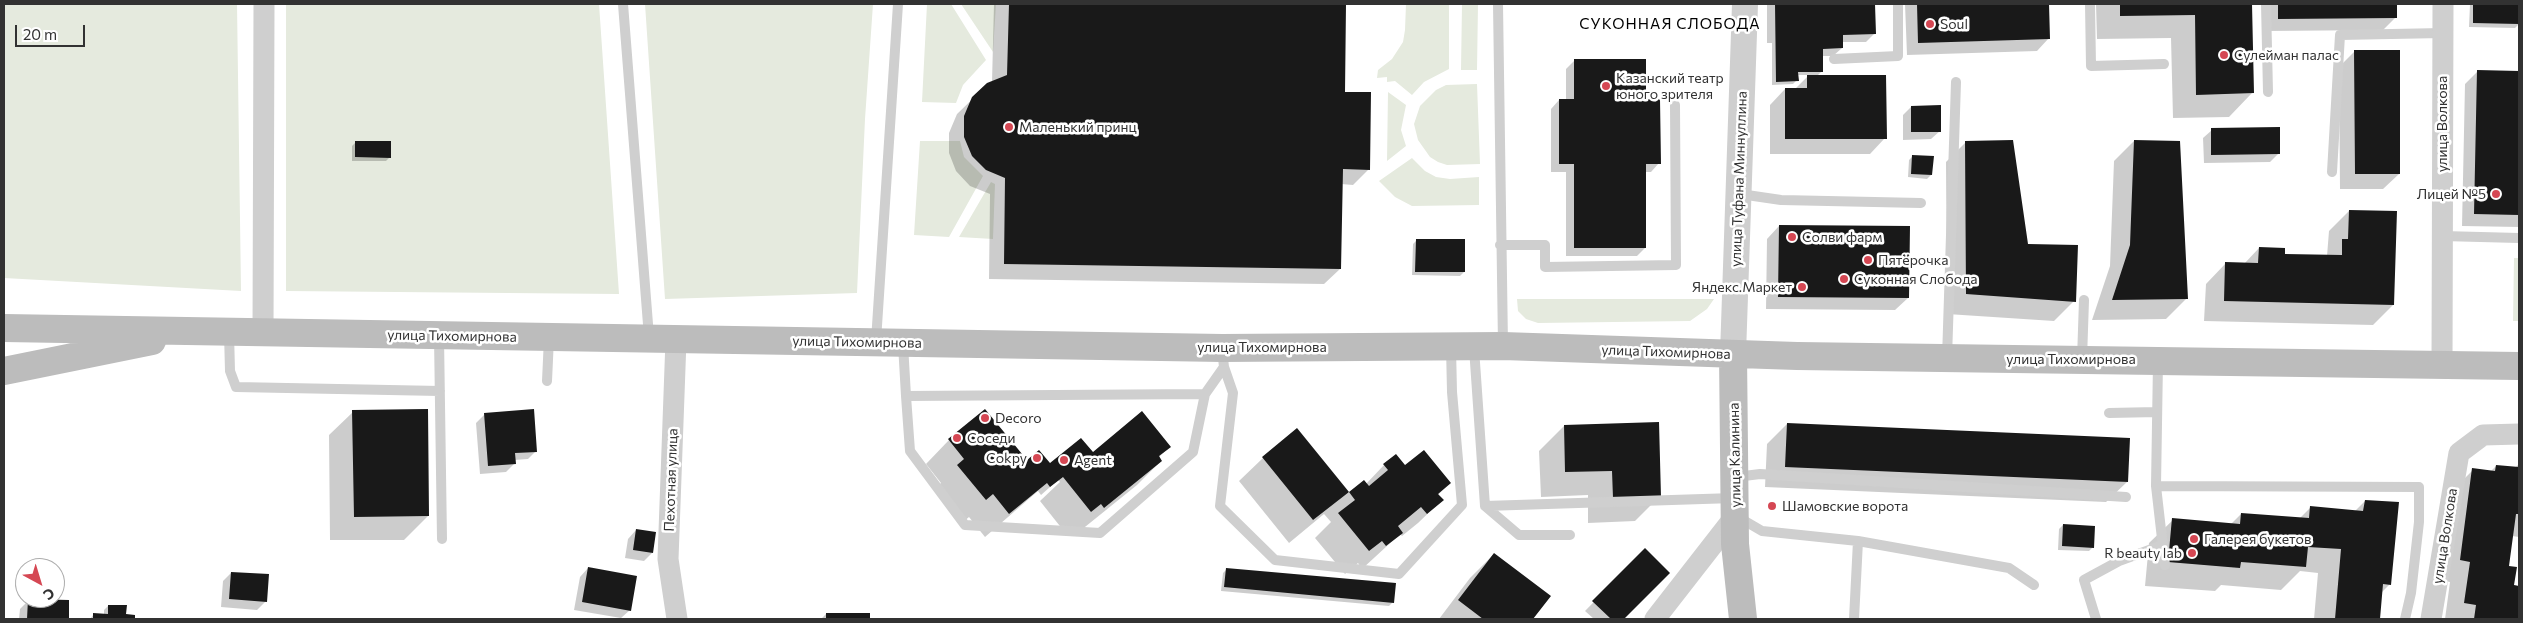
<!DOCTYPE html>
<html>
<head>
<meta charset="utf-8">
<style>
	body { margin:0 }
	#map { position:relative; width:2523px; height:623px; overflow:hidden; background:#fff; font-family:Commissioner,sans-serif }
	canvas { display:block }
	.frame { position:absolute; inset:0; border:5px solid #323232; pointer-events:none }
	.north { position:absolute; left:15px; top:558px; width:50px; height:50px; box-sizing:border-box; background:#fff; border:1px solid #adadad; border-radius:50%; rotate:141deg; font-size:14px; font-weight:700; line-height:20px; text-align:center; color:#323232 }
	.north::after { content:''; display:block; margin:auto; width:18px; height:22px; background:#d54753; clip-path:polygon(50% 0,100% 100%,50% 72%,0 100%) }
	.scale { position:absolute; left:15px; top:25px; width:70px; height:22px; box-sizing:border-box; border:2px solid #323232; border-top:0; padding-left:6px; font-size:15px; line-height:18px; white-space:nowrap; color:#323232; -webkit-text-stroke:4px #fff; paint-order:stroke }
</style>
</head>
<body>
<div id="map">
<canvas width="2523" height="623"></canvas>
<div class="frame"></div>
<div class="north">С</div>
<div class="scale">20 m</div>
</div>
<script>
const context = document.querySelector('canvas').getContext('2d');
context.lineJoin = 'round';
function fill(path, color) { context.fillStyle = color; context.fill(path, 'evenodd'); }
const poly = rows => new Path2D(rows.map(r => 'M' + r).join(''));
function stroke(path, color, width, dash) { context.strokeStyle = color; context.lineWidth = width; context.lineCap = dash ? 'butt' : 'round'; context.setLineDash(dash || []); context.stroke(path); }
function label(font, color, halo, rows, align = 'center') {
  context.font = font + ' Commissioner,sans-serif'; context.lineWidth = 5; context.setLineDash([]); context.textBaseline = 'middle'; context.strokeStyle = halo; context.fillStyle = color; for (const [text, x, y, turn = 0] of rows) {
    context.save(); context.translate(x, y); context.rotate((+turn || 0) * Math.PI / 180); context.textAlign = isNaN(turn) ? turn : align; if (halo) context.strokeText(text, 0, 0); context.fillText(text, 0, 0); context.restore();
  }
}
const green = poly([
	[4,4,237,4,241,291,4,278],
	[286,4,599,4,619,294,286,291],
	[645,4,873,4,865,119,857,293,665,299],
	[927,4,951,4,986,60,963,85,956,103,922,102],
	[961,4,996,4,993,52],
	[1406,4,1449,4,1449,69,1424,82,1412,95,1395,81,1387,82,1387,77,1377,78,1378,70,1392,59,1403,42,1405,30],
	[1462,4,1478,4,1477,70,1461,70],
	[1477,84,1480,164,1447,165,1438,162,1430,157,1418,140,1414,124,1420,106,1436,90,1446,85],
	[1388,92,1406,105,1401,130,1406,146,1387,161],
	[920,141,960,141,964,157,983,176,949,237,914,235],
	[1412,158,1425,171,1436,177,1450,179,1479,177,1479,205,1412,206,1395,197,1379,181],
	[991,182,995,184,993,239,959,237],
	[2514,258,2519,258,2519,321,2513,321],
	[1517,299,1714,299,1707,309,1690,321,1538,323,1526,319,1518,311]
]);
const shadow = poly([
	[994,4,1345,4,1343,93,1369,169,1353,185,1341,184,1340,269,1324,284,989,279,990,194,970,186,956,171,949,153,949,133,957,114,988,84,992,82],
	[1767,4,1874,4,1874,34,1866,42,1841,42,1842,48,1833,56,1822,56,1822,71,1817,76,1885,138,1870,154,1770,154,1770,105,1785,89,1795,89,1809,75,1797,75,1797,80,1793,84,1772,85,1772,43,1767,43],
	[1905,4,2048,4,2049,38,2037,51,1907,55],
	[2096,4,2251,4,2252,93,2229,117,2173,118,2171,38,2097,39],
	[2266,4,2395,4,2396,17,2383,30,2266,31],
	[2470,4,2519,4,2519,24,2515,28,2469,27],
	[2355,51,2399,174,2383,189,2340,189,2339,67],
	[1574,61,1645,100,1659,163,1651,172,1645,172,1645,248,1637,256,1566,256,1566,172,1551,172,1551,109,1559,100,1566,100,1566,69],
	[2477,72,2519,72,2519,227,2462,226,2465,84],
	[1911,107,1940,131,1931,139,1903,140,1903,115],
	[2212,130,2279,153,2270,162,2204,163,2203,138],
	[2134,141,2186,299,2166,319,2092,320,2110,266,2114,161],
	[356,142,390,157,386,161,352,161,352,146],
	[1966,142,2027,245,2074,301,2054,321,1947,314,1946,162],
	[1913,156,1931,175,1927,179,1908,177,1909,160],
	[2349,211,2393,305,2373,325,2204,321,2206,284,2226,263,2244,264,2259,248,2283,255,2327,256,2329,231],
	[1779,226,1908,298,1895,310,1766,309,1767,239],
	[1417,240,1464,272,1460,276,1412,275,1413,244],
	[353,412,428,516,404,540,330,540,329,435],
	[485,414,536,451,528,459,514,460,514,464,506,472,480,474,476,423],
	[1787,424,2127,482,2106,502,1765,487,1767,444],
	[1564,426,1660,496,1635,521,1588,523,1588,495,1541,497,1539,451],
	[1297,430,1348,493,1364,481,1366,484,1384,465,1405,467,1449,483,1438,495,1442,500,1418,523,1402,536,1400,534,1362,569,1358,563,1345,574,1315,538,1331,522,1324,514,1289,543,1239,481,1263,458],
	[949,440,1027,462,1050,465,1087,456,1169,447,1158,458,1161,461,1137,485,1080,531,1067,535,1040,501,1060,482,1058,480,1041,495,1038,491,985,537,969,517,962,523,934,490,941,483,926,464],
	[2519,464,2519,537,2512,536,2508,567,2513,586,2519,587,2517,619,2445,619,2450,582,2440,580,2453,490,2473,470,2490,472,2496,466,2515,468],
	[2365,501,2390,584,2381,593,2379,619,2314,619,2318,573,2300,571,2281,590,2221,585,2215,591,2145,586,2149,543,2173,520,2231,524,2241,514,2299,519,2311,507,2355,511],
	[2063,525,2093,547,2089,551,2058,550,2059,529],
	[636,530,652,553,644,561,625,558,628,539],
	[1645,550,1668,573,1623,619,1594,619,1585,611],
	[1494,554,1549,596,1532,619,1439,619,1470,578],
	[588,568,630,610,621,618,574,610,580,577],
	[1227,569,1393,602,1389,606,1221,591,1223,573],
	[231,573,266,601,257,610,221,607,223,581],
	[28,601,68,601,68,619,19,619,20,609],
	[108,606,125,615,134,616,134,619,90,619,94,614,104,615,104,610],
	[826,614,869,615,869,619,821,619]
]);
const building = poly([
	[1009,4,1346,4,1345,92,1371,92,1370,170,1343,169,1341,269,1004,264,1005,178,986,170,972,156,964,137,964,116,972,97,987,83,1007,75],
	[1775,4,1875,4,1876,34,1843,35,1843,48,1823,49,1823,72,1798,72,1799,81,1776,82],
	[1917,4,2049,4,2050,39,1918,43],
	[2120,4,2252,4,2254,93,2196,95,2195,15,2120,16],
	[2278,4,2397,4,2397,18,2278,19],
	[2473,4,2519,4,2519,24,2473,23],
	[2354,50,2400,50,2400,174,2355,174],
	[1574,59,1646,59,1646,99,1660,99,1661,164,1646,164,1646,248,1574,248,1574,164,1559,164,1559,99,1574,99],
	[2477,70,2519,71,2519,215,2474,214],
	[1807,75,1886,75,1887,139,1785,139,1785,88,1807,88],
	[1941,105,1941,132,1911,132,1911,106],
	[2280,127,2280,154,2211,155,2211,128],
	[2013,140,2028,244,2078,245,2076,302,1966,294,1965,141],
	[2134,140,2180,141,2188,299,2112,300,2130,245],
	[355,141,391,141,391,158,355,157],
	[1912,155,1934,156,1932,175,1911,174],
	[2349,210,2397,211,2394,305,2224,301,2225,262,2258,263,2259,247,2285,248,2285,254,2342,255,2342,239,2348,239],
	[1779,225,1910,226,1909,298,1778,297],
	[1416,239,1465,239,1465,272,1415,272],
	[428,409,429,516,354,517,352,410],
	[534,409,537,452,515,453,516,464,488,466,484,413],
	[985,409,1027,460,1039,450,1050,463,1081,438,1093,452,1142,411,1171,447,1159,456,1162,461,1104,508,1101,504,1091,512,1063,477,1050,487,1047,483,1009,514,993,494,986,500,957,465,964,459,948,439],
	[1659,422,1661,497,1613,498,1612,471,1565,472,1564,425],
	[1787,423,2130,438,2128,482,1785,467],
	[1297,428,1349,492,1313,520,1262,457],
	[1424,450,1451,483,1438,494,1444,500,1427,514,1421,507,1398,526,1403,533,1386,546,1382,541,1369,551,1338,513,1355,500,1349,492,1364,480,1369,486,1388,470,1383,464,1396,454,1405,465],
	[2496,465,2519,467,2519,514,2516,514,2509,566,2517,567,2514,585,2519,586,2518,619,2474,619,2476,605,2464,603,2470,562,2460,560,2472,468,2495,471],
	[2365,500,2399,502,2391,585,2383,584,2380,619,2335,619,2341,549,2308,547,2306,567,2241,562,2240,568,2168,562,2172,518,2240,524,2241,513,2309,518,2310,506,2363,511],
	[2063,524,2095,526,2094,548,2062,546],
	[636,529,656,532,653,553,633,550],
	[1645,548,1670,573,1624,619,1611,619,1592,601],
	[1494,553,1551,596,1533,619,1483,619,1458,600],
	[588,567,637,576,631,611,582,602],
	[1226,568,1396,583,1394,603,1224,587],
	[231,572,269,574,267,602,229,599],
	[28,599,69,600,69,619,27,619],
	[108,605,127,605,126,614,135,615,135,619,93,619,93,613,108,614],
	[826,613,870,613,870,619,826,619]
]);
const service = poly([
	[623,4,649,337],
	[1498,4,1503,345],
	[2090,4,2091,66,2164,64],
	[2266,4,2268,92],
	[1834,59,1898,56,1898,4],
	[2332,172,2340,35,2443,33],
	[1740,194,1781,200,1921,203],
	[2442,236,2519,238],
	[1500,245,1545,245,1545,267,1676,265,1675,105],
	[229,333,230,371,236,387,440,391],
	[439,337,442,539],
	[876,341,898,4],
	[903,344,906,396,1205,394],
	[1474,348,1485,506,1734,498],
	[1222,349,1224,367,1233,393,1220,506,1275,560,1399,574,1462,505,1452,392,1451,347],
	[1947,358,1956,82],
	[2082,359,2084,300],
	[2158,362,2156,486,2419,487,2419,522,2411,593,2405,619],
	[547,381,549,338],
	[906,396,910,451,965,525,1100,533,1193,452,1205,394,1224,367],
	[2109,413,2157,412],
	[1736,477,1760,474,2126,497],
	[2156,486,2165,565],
	[1485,506,1519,535,1570,535],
	[1738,517,1762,531,1858,541,1854,619],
	[1858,541,2009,568,2034,585],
	[2096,619,2084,580,2119,561,2163,545]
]);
const minor = poly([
	[263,332,264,4],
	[676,340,668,559,677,619],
	[2442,364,2443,4],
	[1655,619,1736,515],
	[2431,619,2459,453,2483,435,2519,434]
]);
const tertiary = poly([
	[1733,354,1745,4]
]);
const secondary = poly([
	[4,328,1222,348,1503,346,1797,356,2519,366],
	[1733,354,1735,544,1743,619],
	[4,371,152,341]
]);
const markers = [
	[1930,24,5,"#d54753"],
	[2224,55,5,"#d54753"],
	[1606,86,5,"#d54753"],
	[1009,127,5,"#d54753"],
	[2496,194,5,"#d54753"],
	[1792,237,5,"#d54753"],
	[1868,260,5,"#d54753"],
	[1844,279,5,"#d54753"],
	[1802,287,5,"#d54753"],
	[985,418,5,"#d54753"],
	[957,438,5,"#d54753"],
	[1037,458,5,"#d54753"],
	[1064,460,5,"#d54753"],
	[1772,506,5,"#d54753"],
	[2194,539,5,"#d54753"],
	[2192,553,5,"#d54753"]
];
const poiNames = [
	["Soul",1940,24],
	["Сулейман палас",2234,55],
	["Казанский театр",1616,78],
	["юного зрителя",1616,94],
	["Маленький принц",1019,127],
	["Лицей №5",2486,194,"right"],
	["Солви фарм",1802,237],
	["Пятёрочка",1878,260],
	["Суконная Слобода",1854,279],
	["Яндекс.Маркет",1792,287,"right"],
	["Decoro",995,418],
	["Соседи",967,438],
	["Cokpy",1027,458,"right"],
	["Agent",1074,460],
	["Шамовские ворота",1782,506],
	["Галерея букетов",2204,539],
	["R beauty lab",2182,553,"right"]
];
const streetNames = [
	["улица Волкова",2442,124,-90],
	["улица Туфана Миннуллина",1739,179,-88],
	["улица Тихомирнова",452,336,1],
	["улица Тихомирнова",857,342,1],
	["улица Тихомирнова",1262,347],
	["улица Тихомирнова",1666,352,2],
	["улица Тихомирнова",2071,359],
	["улица Калинина",1735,455,-91],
	["Пехотная улица",671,480,-88],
	["улица Волкова",2445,536,-81]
];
const neighbourhoodNames = [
	["СУКОННАЯ СЛОБОДА",1670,24]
];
fill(green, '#e5eade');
fill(shadow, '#0003');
fill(building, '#191919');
stroke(service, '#cfcfcf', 10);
stroke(minor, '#cfcfcf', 21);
stroke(tertiary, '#cfcfcf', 26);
stroke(secondary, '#bcbcbc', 28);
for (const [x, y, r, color] of markers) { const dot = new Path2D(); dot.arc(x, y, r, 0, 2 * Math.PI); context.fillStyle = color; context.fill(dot); stroke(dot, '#fff', 2); }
label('14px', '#323232', '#fff', poiNames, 'left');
label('14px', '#323232', '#fff', streetNames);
context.letterSpacing = '1px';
label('15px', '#000', '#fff', neighbourhoodNames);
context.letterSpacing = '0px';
</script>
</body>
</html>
